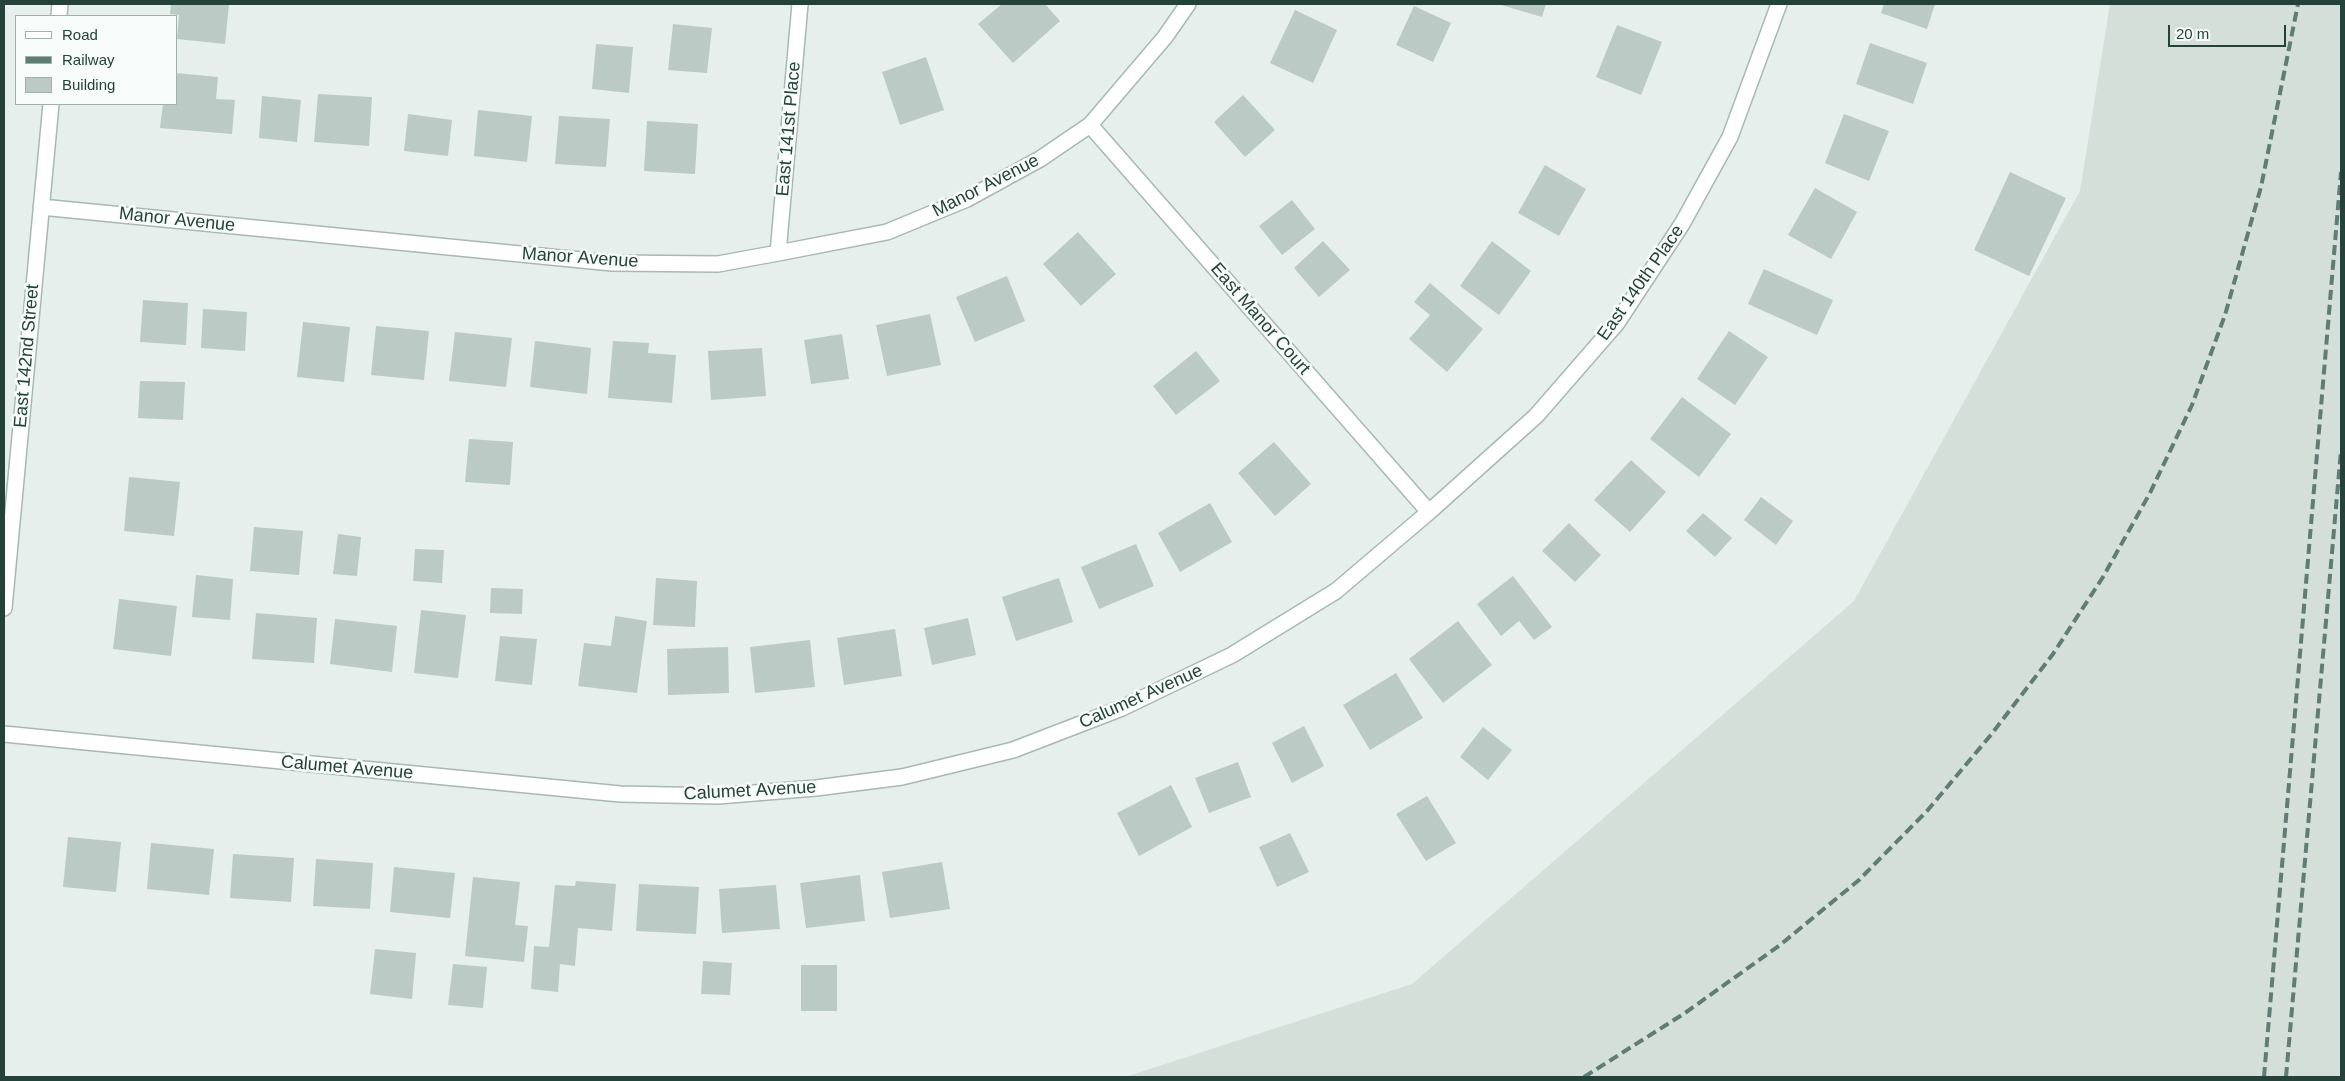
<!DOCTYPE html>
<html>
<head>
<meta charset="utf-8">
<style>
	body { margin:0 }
	#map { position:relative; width:2345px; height:1081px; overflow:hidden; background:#e6efeb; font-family:Arial,sans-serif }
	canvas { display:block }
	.frame { position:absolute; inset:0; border:5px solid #24423a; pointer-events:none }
	.legend { position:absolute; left:15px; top:15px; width:162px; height:90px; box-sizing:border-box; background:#f7fbf9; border:1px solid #a3b1ad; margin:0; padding:6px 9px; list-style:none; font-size:15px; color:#24423a }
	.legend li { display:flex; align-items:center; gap:10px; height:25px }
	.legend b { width:25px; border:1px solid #a3b1ad }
	.scale { position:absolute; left:2168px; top:25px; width:118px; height:22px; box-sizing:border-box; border:2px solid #24423a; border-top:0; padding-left:6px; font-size:15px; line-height:18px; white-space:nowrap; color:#24423a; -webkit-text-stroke:4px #f7fbf9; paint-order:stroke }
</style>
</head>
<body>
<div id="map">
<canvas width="2345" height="1081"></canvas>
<div class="frame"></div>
<ul class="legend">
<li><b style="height:6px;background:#fff"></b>Road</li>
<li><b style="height:6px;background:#5f7d75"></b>Railway</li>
<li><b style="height:14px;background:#bbcac4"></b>Building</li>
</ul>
<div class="scale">20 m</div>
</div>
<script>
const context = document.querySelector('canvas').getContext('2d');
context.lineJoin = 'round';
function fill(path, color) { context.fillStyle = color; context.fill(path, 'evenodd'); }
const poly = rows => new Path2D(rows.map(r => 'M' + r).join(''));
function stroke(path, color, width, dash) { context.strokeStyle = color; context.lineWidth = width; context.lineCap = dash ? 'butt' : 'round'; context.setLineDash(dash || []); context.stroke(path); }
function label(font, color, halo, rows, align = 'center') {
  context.font = font + ' Arial,sans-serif'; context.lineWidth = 5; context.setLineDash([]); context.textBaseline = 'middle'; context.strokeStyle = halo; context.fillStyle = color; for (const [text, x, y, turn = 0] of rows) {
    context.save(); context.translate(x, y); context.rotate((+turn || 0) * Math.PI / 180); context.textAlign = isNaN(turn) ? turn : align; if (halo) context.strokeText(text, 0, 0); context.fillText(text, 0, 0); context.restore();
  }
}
const built = poly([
	[2110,4,2341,4,2341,1077,1125,1077,1412,984,1854,601,2080,191]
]);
const building = poly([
	[171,4,229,4,225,44,177,39,179,15,170,14],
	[1002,4,1045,4,1060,21,1013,63,978,24],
	[1498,4,1546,4,1542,17],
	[1884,4,1935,4,1927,29,1881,13],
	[1414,6,1451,23,1433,62,1396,45],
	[1295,10,1337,30,1313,83,1270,63],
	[673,24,712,28,707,73,668,70],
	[1617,25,1662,42,1641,95,1596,77],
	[1870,43,1927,63,1913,104,1856,84],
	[596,44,633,47,629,93,592,89],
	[926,57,944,110,900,125,882,72],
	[176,73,218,77,216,99,235,100,232,134,160,128,163,104,176,104],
	[318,94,372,97,369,146,314,142],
	[1243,95,1275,130,1245,157,1214,122],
	[262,96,301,100,297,142,259,138],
	[478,110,532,116,527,162,474,156],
	[408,114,452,120,448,156,404,151],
	[1844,114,1889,131,1869,181,1825,163],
	[559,116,610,119,606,167,555,164],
	[647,121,698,124,695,174,644,171],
	[1545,165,1586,189,1559,236,1518,213],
	[2010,172,2066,198,2029,276,1974,250],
	[1815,188,1857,212,1831,259,1788,235],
	[1292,200,1315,229,1282,255,1259,226],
	[1078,232,1116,274,1081,306,1043,264],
	[1323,241,1350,270,1319,297,1294,268],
	[1492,241,1531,271,1499,315,1460,286],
	[1764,269,1833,300,1817,335,1748,304],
	[1007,276,1025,321,975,342,956,297],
	[1430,283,1483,329,1447,372,1409,339,1430,315,1414,302],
	[143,300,188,303,186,345,140,342],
	[203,309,247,312,245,351,201,348],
	[930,314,941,365,887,376,876,325],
	[303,322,350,327,344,382,297,377],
	[376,326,429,331,424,380,371,375],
	[1729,331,1768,357,1735,405,1697,379],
	[455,332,512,338,506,387,449,381],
	[842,334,849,379,811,384,804,340],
	[535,341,591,348,587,394,530,387],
	[613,341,649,343,648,353,676,355,672,403,608,398],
	[762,348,766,396,711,400,708,351],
	[1196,351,1220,381,1176,415,1153,386],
	[140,381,185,382,183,420,138,418],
	[1682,397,1731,434,1699,477,1650,439],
	[469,439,513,442,510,485,465,482],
	[1274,442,1311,484,1275,516,1238,473],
	[1631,460,1666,492,1630,532,1594,500],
	[129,477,180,482,174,536,124,531],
	[1761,497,1793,521,1776,545,1744,520],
	[1210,503,1232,542,1180,572,1158,533],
	[1703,513,1732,538,1715,557,1686,531],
	[1569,523,1601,555,1575,582,1542,551],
	[254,527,303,531,299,575,250,571],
	[338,534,361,537,357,576,333,574],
	[1136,544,1154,586,1099,609,1081,567],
	[415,549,444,550,442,583,413,581],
	[196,575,233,579,230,620,192,617],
	[1513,576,1552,627,1534,640,1519,621,1501,636,1477,604],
	[656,578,697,581,695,627,653,625],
	[1059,578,1073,622,1016,641,1002,597],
	[491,588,523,589,522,614,490,613],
	[119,599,177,606,171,656,113,649],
	[421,610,466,615,458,678,414,673],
	[256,613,317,618,314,663,252,659],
	[615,616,647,621,637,693,578,686,584,643,611,646],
	[968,618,976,655,932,665,924,628],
	[335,619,397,626,392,672,330,664],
	[1458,621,1492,665,1443,703,1409,659],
	[895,629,902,676,844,685,837,638],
	[500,636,537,639,532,685,495,681],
	[810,640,815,687,755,693,750,647],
	[728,647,729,693,668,695,667,649],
	[1396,673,1423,718,1370,750,1343,705],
	[1304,726,1324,766,1292,783,1272,743],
	[1483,727,1512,750,1488,780,1460,757],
	[1238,762,1251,797,1209,813,1195,778],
	[1171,785,1192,827,1139,856,1117,813],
	[1427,796,1456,843,1426,861,1396,814],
	[1290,833,1309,872,1277,887,1259,847],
	[68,837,121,842,116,892,63,887],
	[151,843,214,849,209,895,147,889],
	[233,854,294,858,291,902,230,898],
	[316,859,373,863,370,909,313,906],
	[942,862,950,909,890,918,882,872],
	[394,867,455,873,450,918,390,912],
	[860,875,865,921,806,928,800,883],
	[473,877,520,882,515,925,528,926,524,962,465,956],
	[576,881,616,884,612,931,578,928,575,966,560,964,558,992,531,989,534,946,549,947,555,885,575,886],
	[639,884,699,887,696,934,636,931],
	[776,885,780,929,722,933,719,889],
	[375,949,416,953,412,999,370,994],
	[703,961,732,963,730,995,701,994],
	[453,964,487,967,483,1008,448,1005],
	[801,965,837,965,837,1011,801,1011]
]);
const minor = poly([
	[59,16,60,4],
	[1090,125,1429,512],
	[41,207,612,263,718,264,778,253,887,232,967,199,1040,159,1090,125,1165,37,1188,4],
	[778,253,800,4],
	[4,608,51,104],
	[4,734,620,794,718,796,816,788,902,777,1013,750,1122,708,1232,655,1336,591,1429,512,1536,416,1617,323,1682,224,1730,137,1779,4]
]);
const rail = poly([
	[1584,1077,1685,1013,1780,945,1859,880,1927,811,1990,736,2053,654,2103,577,2150,493,2192,405,2225,315,2261,187,2298,4],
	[2264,1077,2341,172],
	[2286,1077,2341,450]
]);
const streetNames = [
	["East 141st Place",789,129,-85],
	["Manor Avenue",986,186,-27],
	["Manor Avenue",177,220,6],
	["Manor Avenue",580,258,4],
	["East 140th Place",1641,283,-55],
	["East Manor Court",1260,319,49],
	["East 142nd Street",27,356,-85],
	["Calumet Avenue",1141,697,-24],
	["Calumet Avenue",347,768,5],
	["Calumet Avenue",750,791,-3]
];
fill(built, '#d4dfda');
fill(building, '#bbcac4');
stroke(minor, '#a8b8b2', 18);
stroke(minor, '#fff', 15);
stroke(rail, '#5f7d75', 4, [10, 5]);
label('18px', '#24423a', '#f7fbf9', streetNames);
</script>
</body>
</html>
